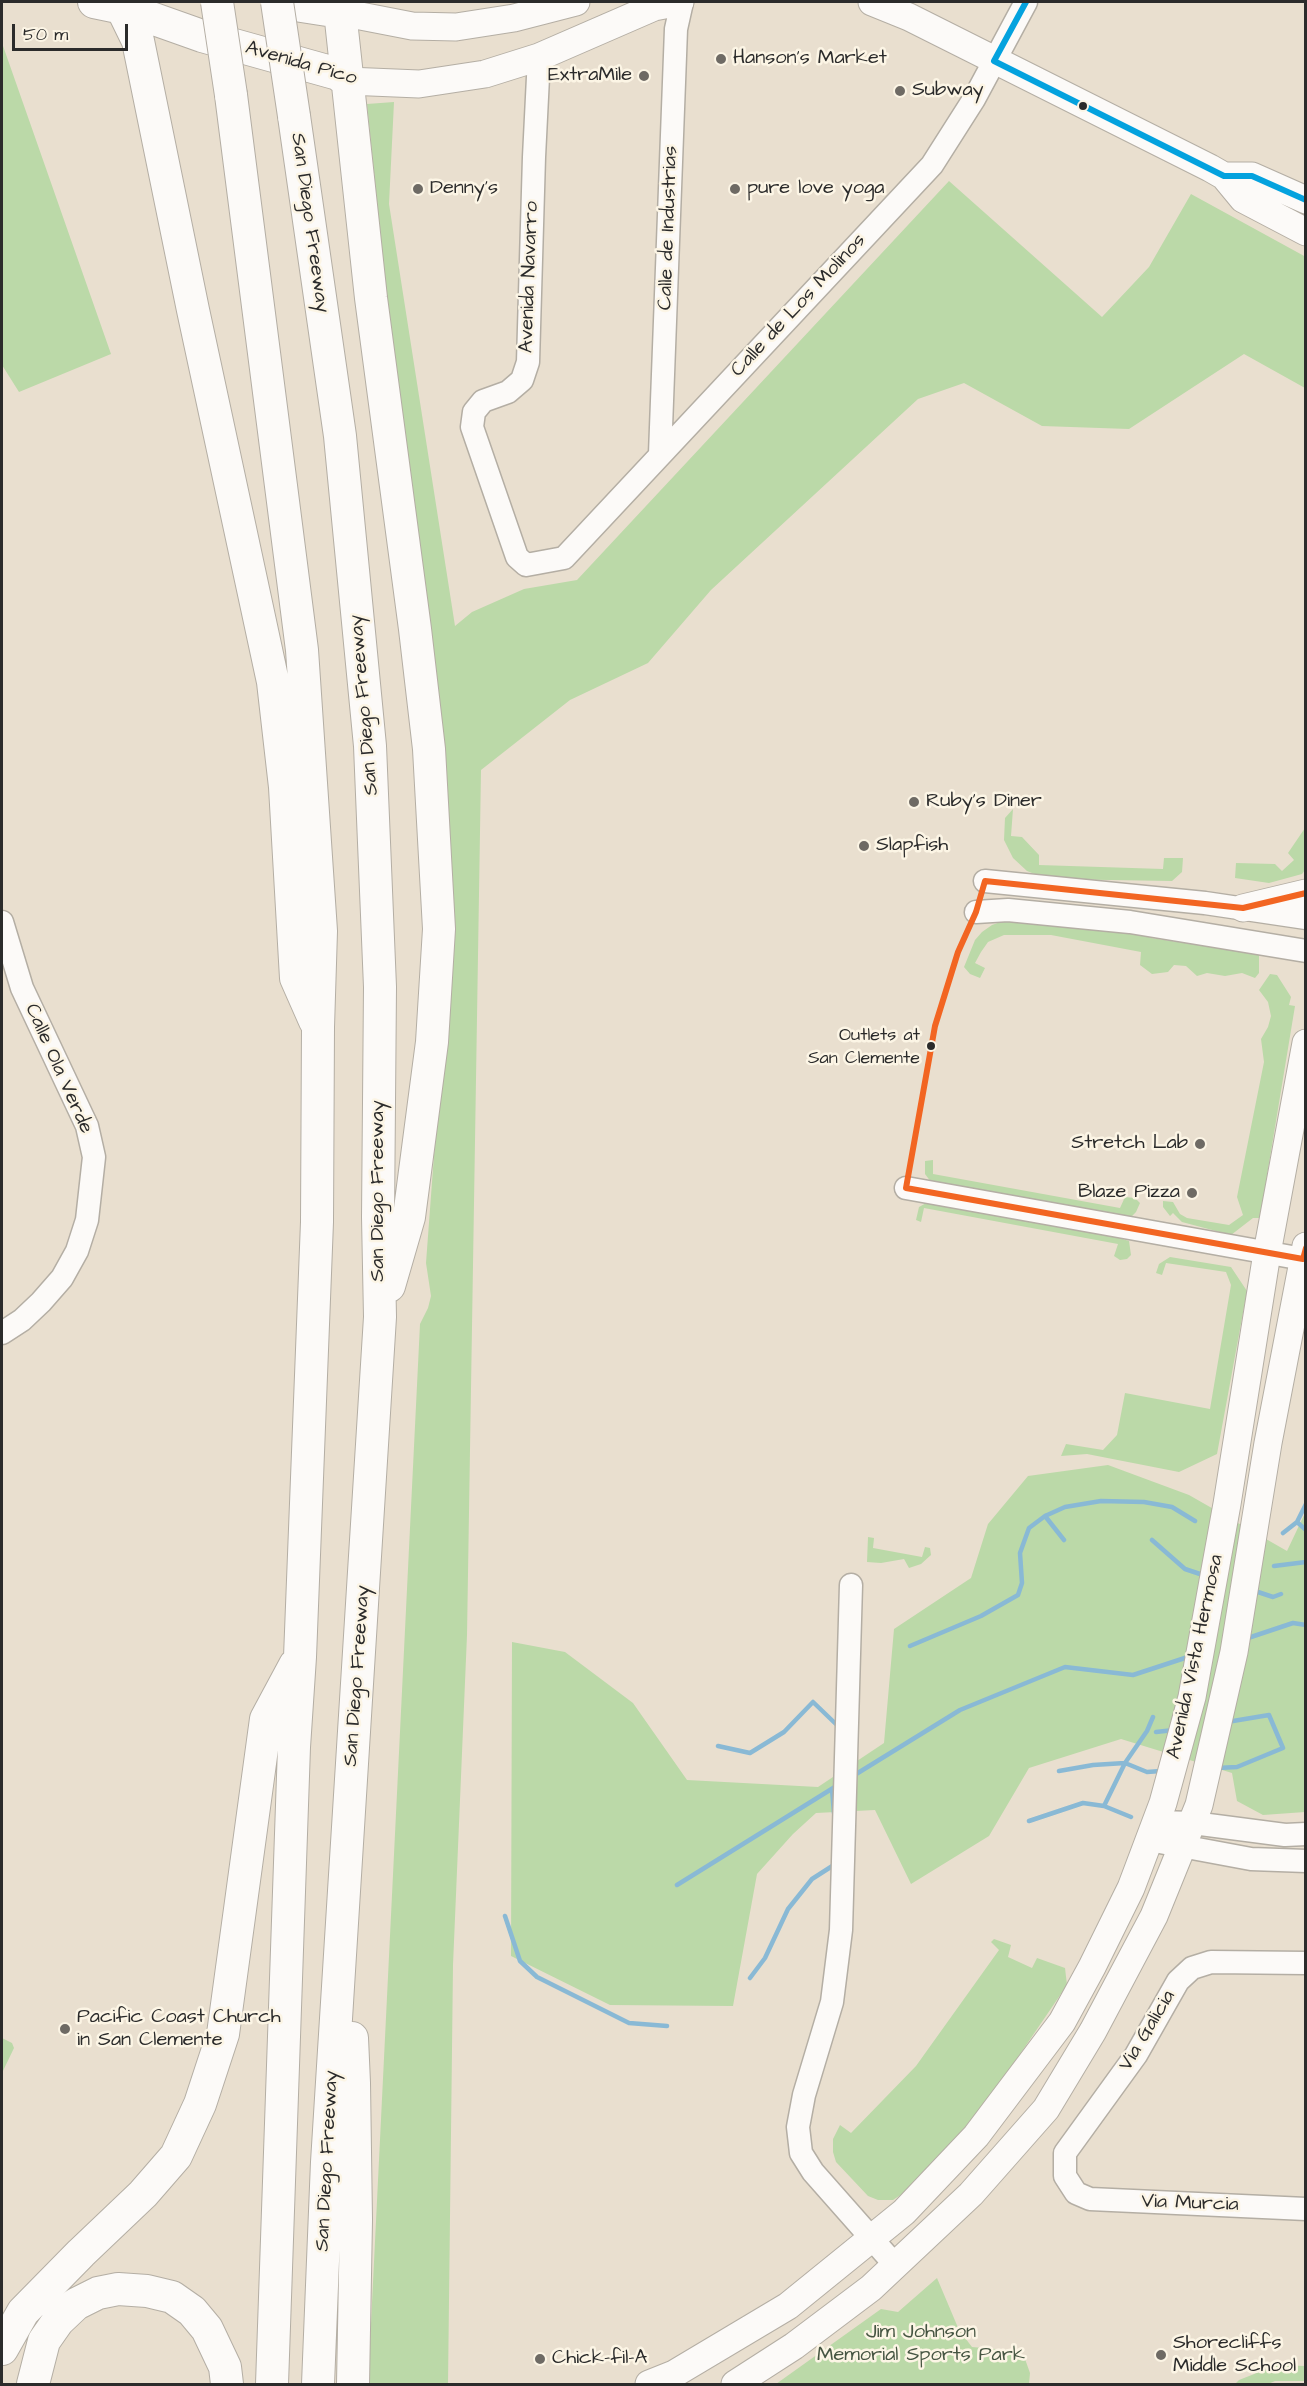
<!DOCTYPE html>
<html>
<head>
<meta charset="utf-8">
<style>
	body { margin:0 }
	#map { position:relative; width:1307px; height:2386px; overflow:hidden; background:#e9dfcf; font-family:"Architects Daughter",sans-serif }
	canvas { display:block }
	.frame { position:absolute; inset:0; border:3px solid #2b2b2b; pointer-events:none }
	.scale { position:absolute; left:12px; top:24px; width:116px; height:27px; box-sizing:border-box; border:3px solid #2b2b2b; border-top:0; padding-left:8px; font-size:18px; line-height:21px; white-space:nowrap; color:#2b2b2b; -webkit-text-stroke:4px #fcf5e5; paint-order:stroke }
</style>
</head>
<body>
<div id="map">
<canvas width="1307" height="2386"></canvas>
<div class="frame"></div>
<div class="scale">50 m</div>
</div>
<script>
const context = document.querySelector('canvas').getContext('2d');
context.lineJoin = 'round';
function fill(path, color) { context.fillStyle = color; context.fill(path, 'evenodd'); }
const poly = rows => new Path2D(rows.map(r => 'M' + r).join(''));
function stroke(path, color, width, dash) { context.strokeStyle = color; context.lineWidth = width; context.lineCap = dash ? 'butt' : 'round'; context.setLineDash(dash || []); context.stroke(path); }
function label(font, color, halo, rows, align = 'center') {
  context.font = font + ' "Architects Daughter",sans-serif'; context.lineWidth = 5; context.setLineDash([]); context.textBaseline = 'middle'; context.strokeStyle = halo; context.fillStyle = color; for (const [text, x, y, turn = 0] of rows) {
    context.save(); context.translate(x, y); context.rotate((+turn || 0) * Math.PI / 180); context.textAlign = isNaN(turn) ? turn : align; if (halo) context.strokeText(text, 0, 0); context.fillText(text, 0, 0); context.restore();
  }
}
const green = poly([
	[2,43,111,354,19,392,2,365],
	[394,102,389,204,455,626,472,612,524,589,577,580,949,181,1102,317,1149,267,1191,194,1306,257,1305,388,1244,354,1129,429,1042,426,964,383,918,399,711,590,648,663,570,700,481,770,467,1635,453,1965,448,2384,368,2384,420,1324,428,1308,431,1296,426,1263,451,926,367,104],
	[1013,809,1011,836,1022,837,1039,855,1039,865,1163,869,1164,858,1183,858,1182,872,1172,881,1047,879,1027,871,1013,858,1004,840,1005,818],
	[1305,828,1305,870,1302,874,1269,883,1235,878,1236,863,1275,864,1282,871,1294,860,1288,853],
	[1006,920,1142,933,1151,938,1259,954,1259,973,1255,978,1242,973,1225,976,1207,973,1197,976,1186,966,1174,965,1168,972,1152,974,1140,965,1141,952,1051,935,1004,935,988,942,981,952,975,963,985,968,980,978,970,974,964,967,975,940,982,932,992,925],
	[1270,974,1277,975,1291,997,1289,1005,1295,1006,1260,1218,1253,1218,1231,1235,1182,1222,1173,1213,1170,1216,1163,1207,1163,1201,1173,1202,1180,1214,1187,1218,1229,1225,1243,1215,1237,1197,1264,1062,1261,1039,1268,1027,1271,1016,1268,1002,1259,990],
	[933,1160,933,1174,1120,1208,1125,1197,1135,1198,1140,1203,1136,1212,1129,1219,931,1182,925,1174,925,1161],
	[928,1202,1113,1236,1129,1241,1131,1255,1127,1259,1120,1260,1114,1256,1118,1244,924,1208,921,1222,916,1220,919,1207],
	[1170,1257,1231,1267,1247,1291,1217,1454,1179,1472,1087,1454,1061,1456,1066,1444,1103,1450,1117,1435,1125,1393,1210,1409,1231,1285,1226,1272,1166,1263,1162,1275,1156,1273,1159,1264],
	[1108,1465,1189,1495,1287,1551,1305,1513,1305,1812,1263,1815,1237,1801,1232,1773,1121,1739,1029,1768,989,1836,911,1884,875,1810,816,1813,793,1834,757,1874,733,2006,610,2005,511,1956,512,1642,565,1652,633,1703,687,1780,818,1787,884,1743,894,1629,971,1578,988,1524,1028,1476],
	[868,1537,874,1538,873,1548,922,1557,925,1547,930,1548,931,1555,921,1564,909,1568,904,1559,881,1563,867,1562],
	[994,1939,1011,1945,1008,1957,1032,1968,1037,1958,1065,1968,1067,1985,997,2088,956,2138,905,2192,893,2200,878,2200,868,2196,836,2162,833,2152,833,2139,840,2125,851,2133,916,2066,999,1950,991,1942],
	[2,2038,12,2043,14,2048,2,2073],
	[937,2278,959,2330,972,2347,1007,2350,1025,2359,1030,2373,1029,2384,776,2384,881,2309,898,2312],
	[1277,2365,1305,2366,1305,2381,1275,2381,1268,2384,1235,2384,1239,2380]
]);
const stream = poly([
	[1045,1516,1064,1540],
	[1297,1522,1306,1530],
	[1283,1533,1297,1522,1306,1504],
	[1152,1540,1185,1569,1206,1576],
	[1274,1566,1306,1562],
	[1252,1590,1273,1597,1281,1594],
	[1245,1639,1293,1623,1306,1625],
	[910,1646,981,1616,1018,1595,1022,1583,1020,1553,1029,1528,1045,1516,1065,1507,1101,1501,1144,1502,1172,1507,1195,1521],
	[1156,1732,1174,1730],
	[718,1746,750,1753,784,1732,813,1702,839,1727],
	[1217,1768,1237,1767,1283,1748,1269,1715,1227,1722],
	[1059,1771,1093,1765,1125,1763,1147,1772,1161,1771],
	[853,1776,960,1710,1065,1667,1133,1675,1191,1656],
	[832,1789,834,1813],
	[1104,1806,1125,1763,1147,1731,1153,1717],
	[1029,1821,1083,1803,1104,1806,1131,1817],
	[677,1885,838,1785],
	[505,1916,520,1961,537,1977,629,2023,667,2026],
	[750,1978,765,1958,788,1909,812,1879,837,1863]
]);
const minor = poly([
	[539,57,534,157,528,362,522,380,508,392,483,401,474,412,472,427,517,557,526,565,564,558,932,165,974,99,1026,2],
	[660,454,676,29,682,2],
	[985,881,1205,903,1306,918],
	[976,912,1008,910,1130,922,1306,951],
	[2,922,22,988,87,1126,94,1157,87,1220,77,1251,62,1278,41,1302,22,1320,2,1333],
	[906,1188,1303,1259],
	[851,1585,841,1930,832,2002,804,2095,798,2127,801,2153,813,2172,896,2266],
	[1157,1822,1193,1823,1285,1835,1306,1834],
	[1149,1840,1251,1859,1306,1861],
	[1306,1963,1211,1962,1192,1968,1178,1981,1136,2055,1065,2153,1065,2176,1076,2193,1090,2199,1306,2209]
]);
const major = poly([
	[872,2,909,17,1210,168,1224,176,1243,199,1306,232],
	[340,12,412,26,456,27,514,18,576,2],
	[347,81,419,84,485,74,539,57,654,7,680,2],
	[1224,176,1252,176,1306,200],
	[1243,908,1306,893],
	[649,2384,674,2374,788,2306,904,2212,976,2136,1062,2022,1092,1967,1131,1888,1163,1803,1192,1697,1227,1504,1267,1253,1306,1043],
	[735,2384,794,2346,871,2288,971,2194,1046,2109,1093,2031,1154,1916,1199,1805,1234,1652,1268,1443,1306,1246]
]);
const highway = poly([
	[94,2,123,8,202,36,338,74,347,81],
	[119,2,138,41,193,310,273,682,285,787,296,978,315,1021],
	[283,2,295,5,340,12],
	[339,2,371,298,415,629,429,749,439,929,432,1042,409,1217,389,1286],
	[231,95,302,650,321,931,318,1027,317,1222,300,1657,294,1747,272,2384],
	[294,116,340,436,370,746,380,987,378,1217,380,1317,327,2162,318,2384],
	[352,2038,354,2083,356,2220,353,2384],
	[2,2349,23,2312,81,2253,143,2194,176,2156,200,2104,223,2034,266,1719,295,1665],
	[33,2384,44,2341,58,2321,76,2304,98,2293,118,2289,147,2291,172,2297,192,2311,207,2329,225,2367,227,2384]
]);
const highwayBridge = poly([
	[217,2,231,95],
	[277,2,294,116]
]);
const bus1 = poly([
	[1306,893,1243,908,985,881,976,912,958,952,935,1026,906,1188,1303,1259,1306,1248]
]);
const bus2 = poly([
	[1026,2,994,61,1224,176,1252,176,1306,200]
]);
const markers = [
	[721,59,6,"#6e6a64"],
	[644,76,6,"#6e6a64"],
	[900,91,6,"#6e6a64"],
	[1083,106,5,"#2b2b2b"],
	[418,189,6,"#6e6a64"],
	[735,189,6,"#6e6a64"],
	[914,802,6,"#6e6a64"],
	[864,846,6,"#6e6a64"],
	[931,1046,5,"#2b2b2b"],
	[1200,1144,6,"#6e6a64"],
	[1192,1193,6,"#6e6a64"],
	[65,2029,6,"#6e6a64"],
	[1161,2355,6,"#6e6a64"],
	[540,2359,6,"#6e6a64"]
];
const busNames = [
	["Outlets at",920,1036],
	["San Clemente",920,1059]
];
const poiNames = [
	["Hanson's Market",733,59],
	["ExtraMile",632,76,"right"],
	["Subway",912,91],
	["Denny's",430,189],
	["pure love yoga",747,189],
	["Ruby's Diner",926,802],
	["Slapfish",876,846],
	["Stretch Lab",1188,1144,"right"],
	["Blaze Pizza",1180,1193,"right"],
	["Pacific Coast Church",77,2018],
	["in San Clemente",77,2041],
	["Shorecliffs",1173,2344],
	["Middle School",1173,2367],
	["Chick-fil-A",552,2359]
];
const streetNames = [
	["Avenida Pico",301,64,16],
	["San Diego Freeway",309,223,82],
	["Calle de Industrias",669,228,-88],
	["Avenida Navarro",530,277,-88],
	["Calle de Los Molinos",799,306,-47],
	["San Diego Freeway",365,705,-95],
	["Calle Ola Verde",58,1069,66],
	["San Diego Freeway",379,1191,-90],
	["Avenida Vista Hermosa",1196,1657,-78],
	["San Diego Freeway",358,1676,-86],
	["Via Galicia",1148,2031,-59],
	["San Diego Freeway",328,2161,-87],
	["Via Murcia",1190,2204,2]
];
const parkNames = [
	["Jim Johnson",921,2333],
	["Memorial Sports Park",921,2356]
];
fill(green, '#bbd9a8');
stroke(stream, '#89b9d5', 4.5);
stroke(minor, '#b4aea4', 25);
stroke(major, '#b4aea4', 29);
stroke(highway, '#b4aea4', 34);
stroke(minor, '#fcfaf8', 22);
stroke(major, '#fcfaf8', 27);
stroke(highway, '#fcfaf8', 32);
stroke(highwayBridge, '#b4aea4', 34, []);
stroke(highwayBridge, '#fcfaf8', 32);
stroke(bus1, '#f26522', 6);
stroke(bus2, '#04a2de', 6);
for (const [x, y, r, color] of markers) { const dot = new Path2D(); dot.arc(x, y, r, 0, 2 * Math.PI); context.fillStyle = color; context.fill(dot); stroke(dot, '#fcf5e5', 2); }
label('18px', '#2b2b2b', '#fcf5e5', busNames, 'right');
label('20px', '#2b2b2b', '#fcf5e5', poiNames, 'left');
label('20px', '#2b2b2b', '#fcf5e5', streetNames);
label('20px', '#465542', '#fcf5e5', parkNames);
</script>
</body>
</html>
